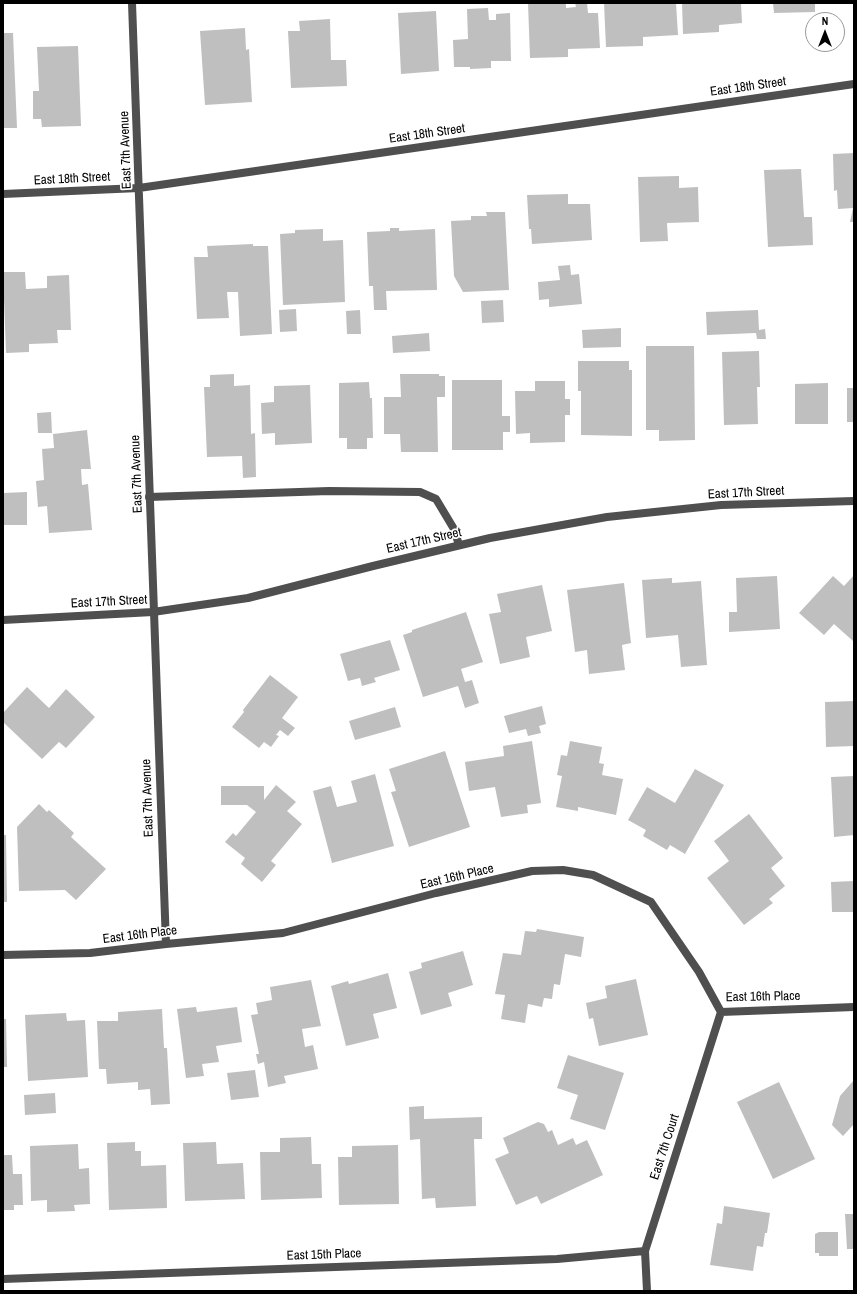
<!DOCTYPE html>
<html>
<head>
<meta charset="utf-8">
<style>
	body { margin:0 }
	#map { position:relative; width:857px; height:1294px; overflow:hidden; background:#fff; font-family:"Archivo Narrow",sans-serif }
	canvas { display:block }
	.frame { position:absolute; inset:0; border:4px solid #000; pointer-events:none }
	.north { position:absolute; left:805px; top:12px; width:40px; height:40px; box-sizing:border-box; background:#fff; border:1px solid #999; border-radius:50%; rotate:0deg; font-size:11px; font-weight:700; line-height:16px; text-align:center; color:#000 }
	.north::after { content:''; display:block; margin:auto; width:14px; height:18px; background:#000; clip-path:polygon(50% 0,100% 100%,50% 72%,0 100%) }
</style>
</head>
<body>
<div id="map">
<canvas width="857" height="1294"></canvas>
<div class="frame"></div>
<div class="north">N</div>
</div>
<script>
const context = document.querySelector('canvas').getContext('2d');
context.lineJoin = 'round';
function fill(path, color) { context.fillStyle = color; context.fill(path, 'evenodd'); }
const poly = rows => new Path2D(rows.map(r => 'M' + r).join(''));
function stroke(path, color, width, dash) { context.strokeStyle = color; context.lineWidth = width; context.lineCap = dash ? 'butt' : 'round'; context.setLineDash(dash || []); context.stroke(path); }
function label(font, color, halo, rows, align = 'center') {
  context.font = font + ' "Archivo Narrow",sans-serif'; context.lineWidth = 3.5; context.setLineDash([]); context.textBaseline = 'middle'; context.strokeStyle = halo; context.fillStyle = color; for (const [text, x, y, turn = 0] of rows) {
    context.save(); context.translate(x, y); context.rotate((+turn || 0) * Math.PI / 180); context.textAlign = isNaN(turn) ? turn : align; if (halo) context.strokeText(text, 0, 0); context.fillText(text, 0, 0); context.restore();
  }
}
const building = poly([
	[528,3,566,3,566,8,576,7,575,3,587,3,588,13,598,13,600,48,568,49,568,57,530,58],
	[604,3,676,3,678,35,643,37,643,46,606,47],
	[682,3,741,3,742,23,719,25,719,32,683,34],
	[773,3,815,3,815,12,774,13],
	[488,8,489,20,496,20,496,14,510,13,511,61,491,61,491,68,470,69,470,67,454,67,453,40,468,39,467,9],
	[436,11,439,71,401,74,398,13],
	[330,19,331,60,346,60,347,86,291,88,288,31,300,31,299,21],
	[245,28,246,50,249,49,252,102,205,105,200,31],
	[3,33,13,33,17,128,3,128],
	[78,46,81,126,42,127,41,119,33,119,33,91,39,91,37,47],
	[854,153,854,222,850,222,853,208,838,209,837,190,834,191,833,154],
	[801,169,804,217,812,217,813,245,768,247,764,170],
	[679,176,679,188,698,187,699,222,667,223,668,241,640,242,638,177],
	[568,194,568,204,590,204,592,240,532,244,531,229,529,229,527,195],
	[486,212,505,212,509,290,463,292,454,276,451,221,471,220,471,216,487,216],
	[390,228,399,228,399,231,435,229,437,290,386,291,387,310,374,310,373,286,369,286,367,232,390,231],
	[323,229,323,241,343,240,345,302,283,305,280,234,295,233,295,230],
	[253,244,253,246,268,246,272,334,240,336,238,292,227,292,229,318,197,319,194,257,208,257,207,246],
	[570,265,571,275,579,274,582,304,549,307,549,299,539,300,538,282,560,280,558,266],
	[3,272,25,272,26,289,47,288,47,276,69,275,71,330,57,330,58,343,29,344,29,352,6,353],
	[503,300,504,322,482,323,481,301],
	[296,309,297,331,280,332,279,310],
	[360,310,361,334,347,334,346,311],
	[758,310,759,330,765,329,766,339,757,339,756,333,707,335,706,312],
	[621,328,621,347,583,348,582,330],
	[429,333,430,351,393,353,392,336],
	[646,346,694,346,695,440,659,441,659,430,646,430],
	[759,351,760,387,757,387,758,424,724,425,722,352],
	[578,361,629,361,629,370,632,370,632,436,581,435,581,391,578,391],
	[234,374,234,386,250,385,251,434,255,433,256,477,243,478,242,456,207,457,204,387,210,387,210,375],
	[400,374,439,374,439,376,445,376,445,397,437,397,438,452,401,452,400,434,384,434,384,397,401,397],
	[452,380,502,380,502,416,510,416,510,432,503,432,503,450,452,450],
	[535,381,565,381,565,399,570,399,570,415,565,415,565,442,530,443,530,433,516,434,515,391,535,391],
	[369,382,370,398,372,398,373,438,367,438,367,449,347,449,347,438,339,438,339,383],
	[828,383,828,424,795,424,795,384],
	[310,385,312,443,275,445,275,433,262,434,261,403,274,402,274,386],
	[847,388,854,388,854,422,847,422],
	[51,412,52,433,38,433,37,413],
	[87,430,91,469,81,469,82,485,88,484,92,530,49,533,47,506,38,507,36,481,44,480,42,449,54,448,53,434],
	[27,492,27,525,3,525,3,493],
	[854,575,854,640,853,641,834,624,824,635,799,613,833,576,844,586],
	[777,576,780,629,729,632,729,612,737,612,736,578],
	[672,578,672,583,701,581,707,665,681,667,678,635,646,638,642,580],
	[624,583,631,643,622,645,625,670,589,674,587,650,575,652,567,590],
	[542,585,552,631,526,637,530,657,500,664,489,614,501,612,497,594],
	[466,612,483,662,461,669,465,682,472,680,479,703,465,708,458,686,423,697,403,635,412,632,412,630],
	[390,640,400,670,374,678,376,682,362,686,360,678,348,681,340,654],
	[270,675,298,697,282,718,295,728,288,736,280,730,276,735,279,736,271,747,264,742,259,748,232,727,244,712,243,710],
	[27,687,49,708,66,689,95,717,66,748,59,742,42,759,3,722,3,713],
	[854,701,854,746,826,747,825,702],
	[542,706,546,724,539,726,541,733,528,736,526,729,509,733,504,716],
	[395,707,401,727,355,740,349,721],
	[532,741,541,803,527,805,528,813,501,817,495,787,469,791,465,762,504,756,503,746],
	[570,741,602,747,599,763,604,764,602,775,623,779,616,815,578,807,578,811,556,807,562,776,557,775,561,755,567,756],
	[445,751,470,827,409,847,391,792,396,791,389,769],
	[695,769,724,785,685,854,670,845,667,850,643,836,646,830,628,820,647,787,675,803],
	[375,774,394,846,332,863,313,791,331,786,337,807,357,802,351,781],
	[854,776,854,835,834,837,831,777],
	[276,785,296,802,287,811,302,824,271,861,276,865,262,882,241,864,245,858,225,842,233,833,236,836,256,812,247,805,221,805,221,786,264,786,264,800],
	[39,804,47,812,49,810,74,833,71,837,106,869,76,900,65,890,19,891,17,827],
	[749,814,783,858,771,868,785,886,769,899,773,903,744,925,707,878,729,861,714,841],
	[3,835,6,835,7,902,3,902],
	[854,881,854,912,832,912,831,882],
	[537,929,584,937,581,957,565,954,560,985,554,984,552,999,544,998,542,1007,528,1004,525,1023,501,1019,505,995,495,994,503,953,521,955,525,931,536,932],
	[463,951,473,985,448,993,452,1006,421,1015,409,972,422,968,421,963],
	[388,973,397,1008,373,1014,379,1038,346,1046,331,986,348,981,349,984],
	[636,979,648,1035,599,1046,593,1018,589,1019,586,1003,607,998,605,986],
	[311,980,321,1026,302,1029,305,1047,313,1045,318,1069,284,1076,286,1083,268,1087,264,1062,258,1064,256,1054,259,1054,251,1015,258,1014,256,1003,272,1000,270,987],
	[196,1007,197,1012,237,1007,242,1042,216,1046,219,1062,202,1064,204,1076,186,1078,177,1009],
	[162,1009,164,1048,167,1048,170,1104,151,1105,150,1089,138,1090,138,1082,107,1084,106,1069,99,1069,97,1021,118,1021,118,1012],
	[66,1013,67,1021,85,1020,88,1077,28,1081,25,1015],
	[3,1019,6,1019,7,1067,3,1067],
	[568,1055,624,1073,605,1130,570,1119,578,1095,557,1088],
	[255,1070,259,1097,231,1100,227,1073],
	[854,1080,854,1124,843,1136,832,1125,840,1096],
	[779,1082,815,1159,773,1179,737,1102],
	[55,1093,56,1113,25,1115,24,1095],
	[424,1106,424,1119,482,1117,482,1139,474,1139,476,1206,436,1208,435,1198,422,1199,420,1139,410,1140,409,1107],
	[538,1122,544,1124,548,1132,552,1130,558,1145,573,1138,576,1145,587,1140,603,1175,541,1204,537,1196,516,1205,495,1159,509,1153,503,1138],
	[311,1137,312,1164,321,1164,322,1198,261,1200,260,1152,280,1152,280,1138],
	[135,1142,135,1151,141,1151,141,1166,166,1165,167,1208,109,1210,107,1143],
	[216,1142,217,1164,243,1163,245,1199,185,1201,183,1143],
	[78,1144,79,1169,89,1168,90,1204,74,1205,75,1211,47,1212,47,1200,31,1201,30,1146],
	[398,1145,399,1204,339,1205,338,1157,352,1157,352,1146],
	[3,1155,12,1155,13,1174,22,1174,23,1205,14,1205,14,1210,3,1210],
	[724,1206,770,1213,767,1233,765,1233,763,1247,757,1246,753,1271,710,1265,717,1223,722,1224],
	[845,1214,854,1214,854,1249,847,1249],
	[819,1232,838,1232,838,1256,819,1256,819,1253,815,1253,815,1234]
]);
const service = poly([
	[149,497,329,491,420,492,436,499,454,529,459,545]
]);
const minor = poly([
	[132,3,166,944],
	[3,194,139,188,854,84],
	[3,955,90,953,166,944,283,933,436,893,532,871,563,870,593,875,651,902,699,972,721,1012,854,1007],
	[3,1279,557,1259,645,1251],
	[647,1291,645,1251,721,1012]
]);
const tertiary = poly([
	[3,620,153,612,248,598,373,566,490,538,607,517,721,505,854,501]
]);
const streetNames = [
	["East 18th Street",748,87,-8],
	["East 18th Street",427,134,-8],
	["East 7th Avenue",126,150,-92],
	["East 18th Street",72,179,-3],
	["East 7th Avenue",137,474,-92],
	["East 17th Street",746,493,-3],
	["East 17th Street",424,541,-13],
	["East 17th Street",109,602,-3],
	["East 7th Avenue",148,798,-92],
	["East 16th Place",457,877,-13],
	["East 16th Place",140,935,-7],
	["East 16th Place",763,997,-1],
	["East 7th Court",665,1147,-72],
	["East 15th Place",324,1255,-2]
];
fill(building, '#bfbfbf');
stroke(service, '#4f4f4f', 8);
stroke(minor, '#4f4f4f', 8);
stroke(tertiary, '#4f4f4f', 8);
label('13px', '#000', '#fff', streetNames);
</script>
</body>
</html>
